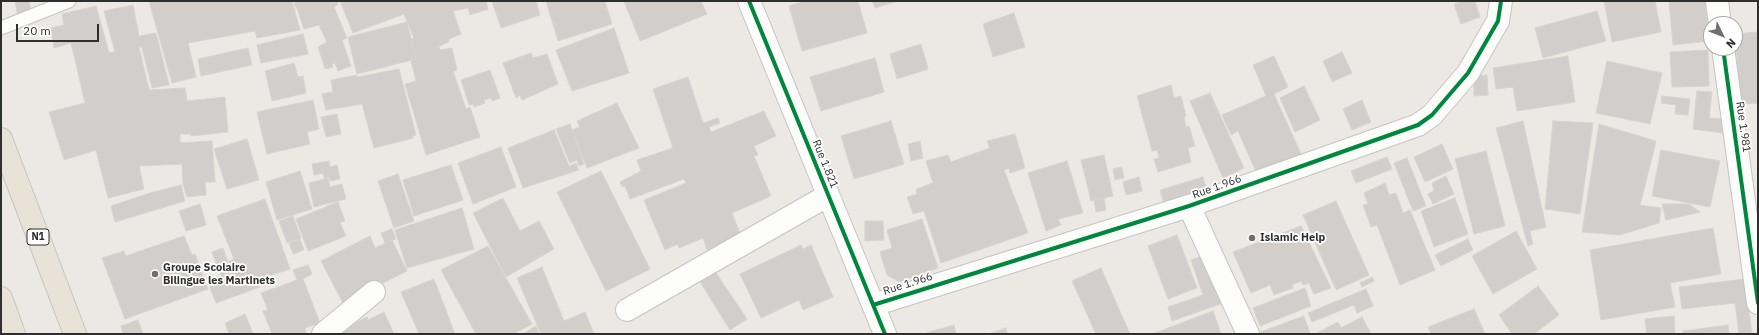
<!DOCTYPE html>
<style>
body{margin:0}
#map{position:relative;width:1759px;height:335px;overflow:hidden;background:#ece8e4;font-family:"IBM Plex Sans",sans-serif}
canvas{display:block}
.frame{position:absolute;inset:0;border:2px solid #2e2e2e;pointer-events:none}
.north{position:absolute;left:1703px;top:16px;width:40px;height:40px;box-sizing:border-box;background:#fff;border:1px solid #ababab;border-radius:50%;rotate:133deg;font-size:11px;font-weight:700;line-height:16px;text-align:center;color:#2e2e2e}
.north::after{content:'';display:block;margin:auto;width:14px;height:18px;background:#706f6e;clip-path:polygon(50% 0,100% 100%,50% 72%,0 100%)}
.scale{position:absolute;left:16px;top:24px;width:83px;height:18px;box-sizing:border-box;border:2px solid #2e2e2e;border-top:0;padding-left:5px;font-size:12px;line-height:14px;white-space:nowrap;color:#2e2e2e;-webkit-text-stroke:3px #fff;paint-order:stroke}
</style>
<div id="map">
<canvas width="1759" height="335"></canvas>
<div class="frame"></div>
<div class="north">N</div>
<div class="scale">20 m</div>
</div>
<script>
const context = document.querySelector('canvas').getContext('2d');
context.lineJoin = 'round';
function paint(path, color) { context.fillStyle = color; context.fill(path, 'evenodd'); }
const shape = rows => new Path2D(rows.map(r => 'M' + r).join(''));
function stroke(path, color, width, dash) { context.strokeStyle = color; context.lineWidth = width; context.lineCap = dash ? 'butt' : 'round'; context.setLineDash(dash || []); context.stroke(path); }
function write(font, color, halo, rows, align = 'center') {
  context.font = font + ' "IBM Plex Sans",sans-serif'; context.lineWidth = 3.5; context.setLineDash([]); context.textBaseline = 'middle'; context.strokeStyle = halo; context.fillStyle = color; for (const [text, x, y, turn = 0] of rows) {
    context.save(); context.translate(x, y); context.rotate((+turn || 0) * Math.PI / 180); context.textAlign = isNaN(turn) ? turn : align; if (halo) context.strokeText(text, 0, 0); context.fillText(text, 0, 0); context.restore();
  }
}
const building = shape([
 [15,1,29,1,32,14,18,17,15,1],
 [149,1,292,1,300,30,257,38,255,31,188,43,196,77,172,83,149,1],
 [302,1,337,1,338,4,334,7,347,38,342,40,351,66,338,71,335,63,332,64,333,67,325,69,318,47,327,42,319,25,304,29,297,8,296,9,294,3,302,1],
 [340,1,486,1,488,9,470,15,468,8,453,11,461,34,449,39,449,42,439,46,440,50,452,48,457,70,453,71,466,109,470,107,480,137,426,155,405,84,416,81,411,61,416,59,411,39,414,38,404,14,353,33,340,1],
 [492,1,536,1,540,15,501,28,492,1],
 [546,1,605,1,612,24,558,41,546,1],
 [624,1,701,1,707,14,640,41,624,1],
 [804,1,858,1,867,33,802,51,789,6,804,1],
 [872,1,898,1,875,8,872,1],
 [1464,1,1475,1,1480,17,1461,24,1454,4,1464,1],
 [1604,1,1655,1,1661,32,1612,42,1604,1],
 [1669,1,1705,1,1709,41,1673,45,1669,1],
 [133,5,139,36,156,33,169,85,152,88,142,47,139,47,149,90,185,88,187,101,225,97,228,132,191,136,190,134,180,134,180,143,212,141,215,182,205,182,206,195,187,197,183,184,182,164,139,166,144,189,108,198,96,150,64,160,49,112,85,103,71,43,54,48,51,28,64,25,62,14,96,6,109,53,115,52,104,11,133,5],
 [1597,11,1606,41,1543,58,1535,28,1597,11],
 [1014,13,1025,47,993,57,983,24,1014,13],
 [407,22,416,59,357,74,348,37,407,22],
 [614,28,629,73,572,91,556,50,614,28],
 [1758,32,1758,103,1741,104,1735,34,1758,32],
 [303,34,308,54,261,63,257,45,303,34],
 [921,44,928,69,897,79,890,54,921,44],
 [248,48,252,65,201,76,198,59,248,48],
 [1708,50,1709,86,1672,87,1670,52,1708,50],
 [1342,52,1352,73,1332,82,1323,61,1342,52],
 [531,53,533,58,547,54,558,84,522,100,520,95,516,98,503,63,531,53],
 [1274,56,1288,87,1274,94,1301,154,1257,174,1238,131,1231,135,1222,115,1266,96,1253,65,1274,56],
 [1568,56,1575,102,1517,111,1513,87,1496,89,1493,68,1568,56],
 [875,58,884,92,821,111,810,77,875,58],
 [1607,61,1662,73,1650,124,1596,113,1607,61],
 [294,63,298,77,303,76,306,93,272,101,265,71,294,63],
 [399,69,416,135,412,136,413,138,374,148,362,104,326,110,322,94,333,92,331,80,357,75,357,77,399,69],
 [490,70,500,98,492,101,491,98,484,100,485,103,474,107,473,104,469,105,461,80,490,70],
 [1487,75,1488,95,1474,96,1474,76,1487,75],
 [688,77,703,123,718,118,720,123,709,127,711,132,764,111,776,136,754,146,758,155,754,156,771,196,732,213,741,236,707,250,703,238,679,248,678,244,665,250,644,200,686,183,684,179,630,199,625,186,622,187,620,182,641,171,637,160,673,148,653,89,688,77],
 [1171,85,1174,98,1181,96,1186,116,1184,117,1186,127,1189,126,1195,146,1188,148,1191,162,1158,172,1154,159,1159,158,1157,150,1152,151,1137,96,1171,85],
 [1304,86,1320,120,1295,132,1280,98,1304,86],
 [1697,91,1712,92,1709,118,1724,119,1723,133,1693,129,1697,91],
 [1210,93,1244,168,1223,178,1190,101,1210,93],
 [1662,96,1690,99,1688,115,1675,114,1676,105,1661,103,1662,96],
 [313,100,319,129,307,132,310,144,267,154,257,112,313,100],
 [1362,100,1371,122,1352,130,1343,109,1362,100],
 [617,103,639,148,587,168,572,130,580,127,577,121,617,103],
 [337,114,341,134,326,137,321,117,337,114],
 [891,121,904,164,854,179,841,136,891,121],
 [1523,121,1546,227,1530,231,1533,244,1528,246,1496,128,1523,121],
 [1553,121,1593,123,1580,214,1545,209,1553,121],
 [570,124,584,164,579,166,577,160,570,163,556,129,570,124],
 [1599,124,1656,141,1640,205,1661,208,1659,223,1620,235,1582,232,1599,124],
 [554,130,569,166,576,163,579,170,523,188,508,148,554,130],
 [1015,134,1025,168,1010,173,1009,168,1004,170,1028,233,941,263,924,211,913,214,907,197,917,194,916,189,933,183,926,161,948,155,951,162,990,148,987,141,1015,134],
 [247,139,259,180,227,189,214,149,247,139],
 [920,141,923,158,911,161,908,144,920,141],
 [1442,144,1453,169,1425,182,1414,157,1442,144],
 [501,147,516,187,473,204,458,163,501,147],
 [1661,150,1720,161,1710,207,1652,196,1661,150],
 [1486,151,1505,226,1474,234,1455,159,1486,151],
 [1104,155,1113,196,1091,201,1081,160,1104,155],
 [1387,157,1392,169,1356,183,1351,171,1387,157],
 [1407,158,1426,206,1413,211,1394,163,1407,158],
 [329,161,330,167,337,165,340,179,330,181,329,177,324,178,323,173,314,175,312,164,329,161],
 [1067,161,1083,213,1058,219,1061,225,1046,231,1028,173,1067,161],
 [451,165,463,200,414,216,403,180,451,165],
 [1122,167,1124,178,1115,180,1113,169,1122,167],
 [300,171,312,209,277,220,266,182,300,171],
 [601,171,650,269,606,291,557,192,601,171],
 [398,174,414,221,394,228,378,181,398,174],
 [1446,176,1454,194,1433,204,1428,194,1434,191,1432,183,1446,176],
 [1139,177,1142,191,1126,195,1123,182,1139,177],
 [1203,177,1208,194,1165,207,1160,190,1203,177],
 [328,178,330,187,342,184,346,199,314,207,309,183,328,178],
 [1385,183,1389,195,1396,193,1403,213,1410,210,1435,270,1400,285,1377,225,1371,227,1363,205,1368,204,1364,193,1385,183],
 [181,185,185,201,115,222,111,206,150,193,181,185],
 [503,198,520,231,539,221,554,249,506,277,473,213,503,198],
 [1104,198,1106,210,1096,212,1094,200,1104,198],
 [1455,198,1468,234,1434,247,1421,211,1455,198],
 [265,199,290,269,257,280,260,287,216,303,207,280,221,276,212,252,223,248,228,262,234,259,217,216,265,199],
 [1336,201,1369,275,1336,290,1303,215,1336,201],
 [338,202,345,221,340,222,346,236,308,251,296,219,338,202],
 [200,204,206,225,186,231,179,211,200,204],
 [1662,204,1689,204,1700,212,1666,220,1662,204],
 [462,208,474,249,407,268,395,230,462,208],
 [293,216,301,238,287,243,279,221,293,216],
 [922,219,938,268,899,282,887,275,880,252,892,248,887,230,922,219],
 [865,221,883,221,884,240,865,241,865,221],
 [1301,226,1331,288,1314,294,1309,283,1303,285,1301,281,1292,285,1293,288,1274,295,1270,285,1251,293,1233,252,1301,226],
 [1713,228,1721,274,1670,283,1675,307,1601,320,1590,250,1713,228],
 [392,229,396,239,385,243,381,233,392,229],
 [1516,231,1537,269,1493,294,1472,256,1516,231],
 [1177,235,1197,288,1168,299,1148,246,1177,235],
 [184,236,192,255,195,254,208,289,125,319,102,258,124,251,126,256,184,236],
 [370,236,375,248,392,240,407,271,343,303,321,261,370,236],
 [300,239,304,250,293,254,289,243,300,239],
 [1468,239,1473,250,1441,266,1435,255,1468,239],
 [801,245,803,249,811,245,833,297,803,310,799,300,761,318,740,274,801,245],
 [488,246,532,324,513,334,476,334,441,270,488,246],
 [1207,254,1223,303,1172,321,1168,307,1203,295,1191,260,1207,254],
 [308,265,312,274,303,279,320,323,305,328,306,334,272,334,263,311,268,310,261,293,297,280,293,270,308,265],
 [542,267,564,321,585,312,594,334,541,334,517,278,542,267],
 [1101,268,1130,334,1096,334,1072,281,1101,268],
 [714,270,747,319,730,330,699,280,714,270],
 [1372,277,1374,281,1362,287,1360,283,1372,277],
 [434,279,455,334,419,334,401,292,434,279],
 [1745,279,1752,334,1739,334,1735,303,1682,309,1679,287,1745,279],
 [1538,286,1559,315,1534,334,1512,334,1499,315,1538,286],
 [1305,288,1311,306,1260,326,1253,308,1305,288],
 [1366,289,1373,306,1357,313,1354,305,1312,322,1308,313,1366,289],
 [1474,309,1485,334,1431,334,1428,327,1474,309],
 [1213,311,1221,334,1156,334,1155,333,1213,311],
 [384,312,394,334,342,334,340,331,367,317,368,320,384,312],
 [245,314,253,334,229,334,225,323,245,314],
 [1304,316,1310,333,1306,334,1261,334,1260,332,1304,316],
 [1674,316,1675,334,1647,334,1645,319,1674,316],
 [1362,317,1371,334,1315,334,1338,322,1341,328,1362,317],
 [138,320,143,334,123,334,121,326,138,320],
 [954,325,956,334,926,334,926,333,954,325],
 [1728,325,1729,334,1683,334,1683,331,1728,325],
 [536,326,539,334,523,334,536,326],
 [1006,328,1007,334,989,334,1006,328]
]);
const service = shape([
 [1,28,69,1]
]);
const minor = shape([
 [749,1,885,334],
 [1717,1,1720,24],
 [1723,48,1758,303],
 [1189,206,1248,334],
 [873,305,1189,206,1418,125,1432,115,1468,73,1498,21,1501,1],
 [627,310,827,196],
 [323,334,374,292]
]);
const trunk = shape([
 [1,139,75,334],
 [1,298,14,334]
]);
const cycleway = shape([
 [749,1,885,334],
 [1723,48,1758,303],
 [873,305,1189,206,1418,125,1432,115,1468,73,1498,21,1501,1]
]);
const markers = [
 [1252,238,4,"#706f6e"],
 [155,274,4,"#706f6e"]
];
const shields = [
 [38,237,22]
];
const shieldNames = [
 ["N1",38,237]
];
const streetNames = [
 ["Rue 1.981",1743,127,82],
 ["Rue 1.821",825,164,68],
 ["Rue 1.966",1217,187,-20],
 ["Rue 1.966",908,284,-18]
];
const poiNames = [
 ["Islamic Help",1260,238],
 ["Groupe Scolaire",163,268],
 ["Bilingue les Martinets",163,281]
];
paint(building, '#d1cecb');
stroke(building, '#d7d4d0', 1);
stroke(service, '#c5c4c5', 15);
stroke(minor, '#c5c4c5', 24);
stroke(trunk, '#c6c5c4', 24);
stroke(service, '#fcfcfb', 13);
stroke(minor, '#fcfcfb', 22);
stroke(trunk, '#e9e2d6', 22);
stroke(cycleway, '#00873e', 4);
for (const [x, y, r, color] of markers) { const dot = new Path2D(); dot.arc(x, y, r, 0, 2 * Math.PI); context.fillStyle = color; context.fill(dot); stroke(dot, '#fff', 1.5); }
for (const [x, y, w] of shields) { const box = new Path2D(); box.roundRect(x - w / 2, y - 8, w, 16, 3); context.fillStyle = '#fff'; context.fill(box); stroke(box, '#2e2e2e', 1); }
write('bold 10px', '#2e2e2e', null, shieldNames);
write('11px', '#2e2e2e', '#fff', streetNames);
write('bold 11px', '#2e2e2e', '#fff', poiNames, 'left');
</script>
